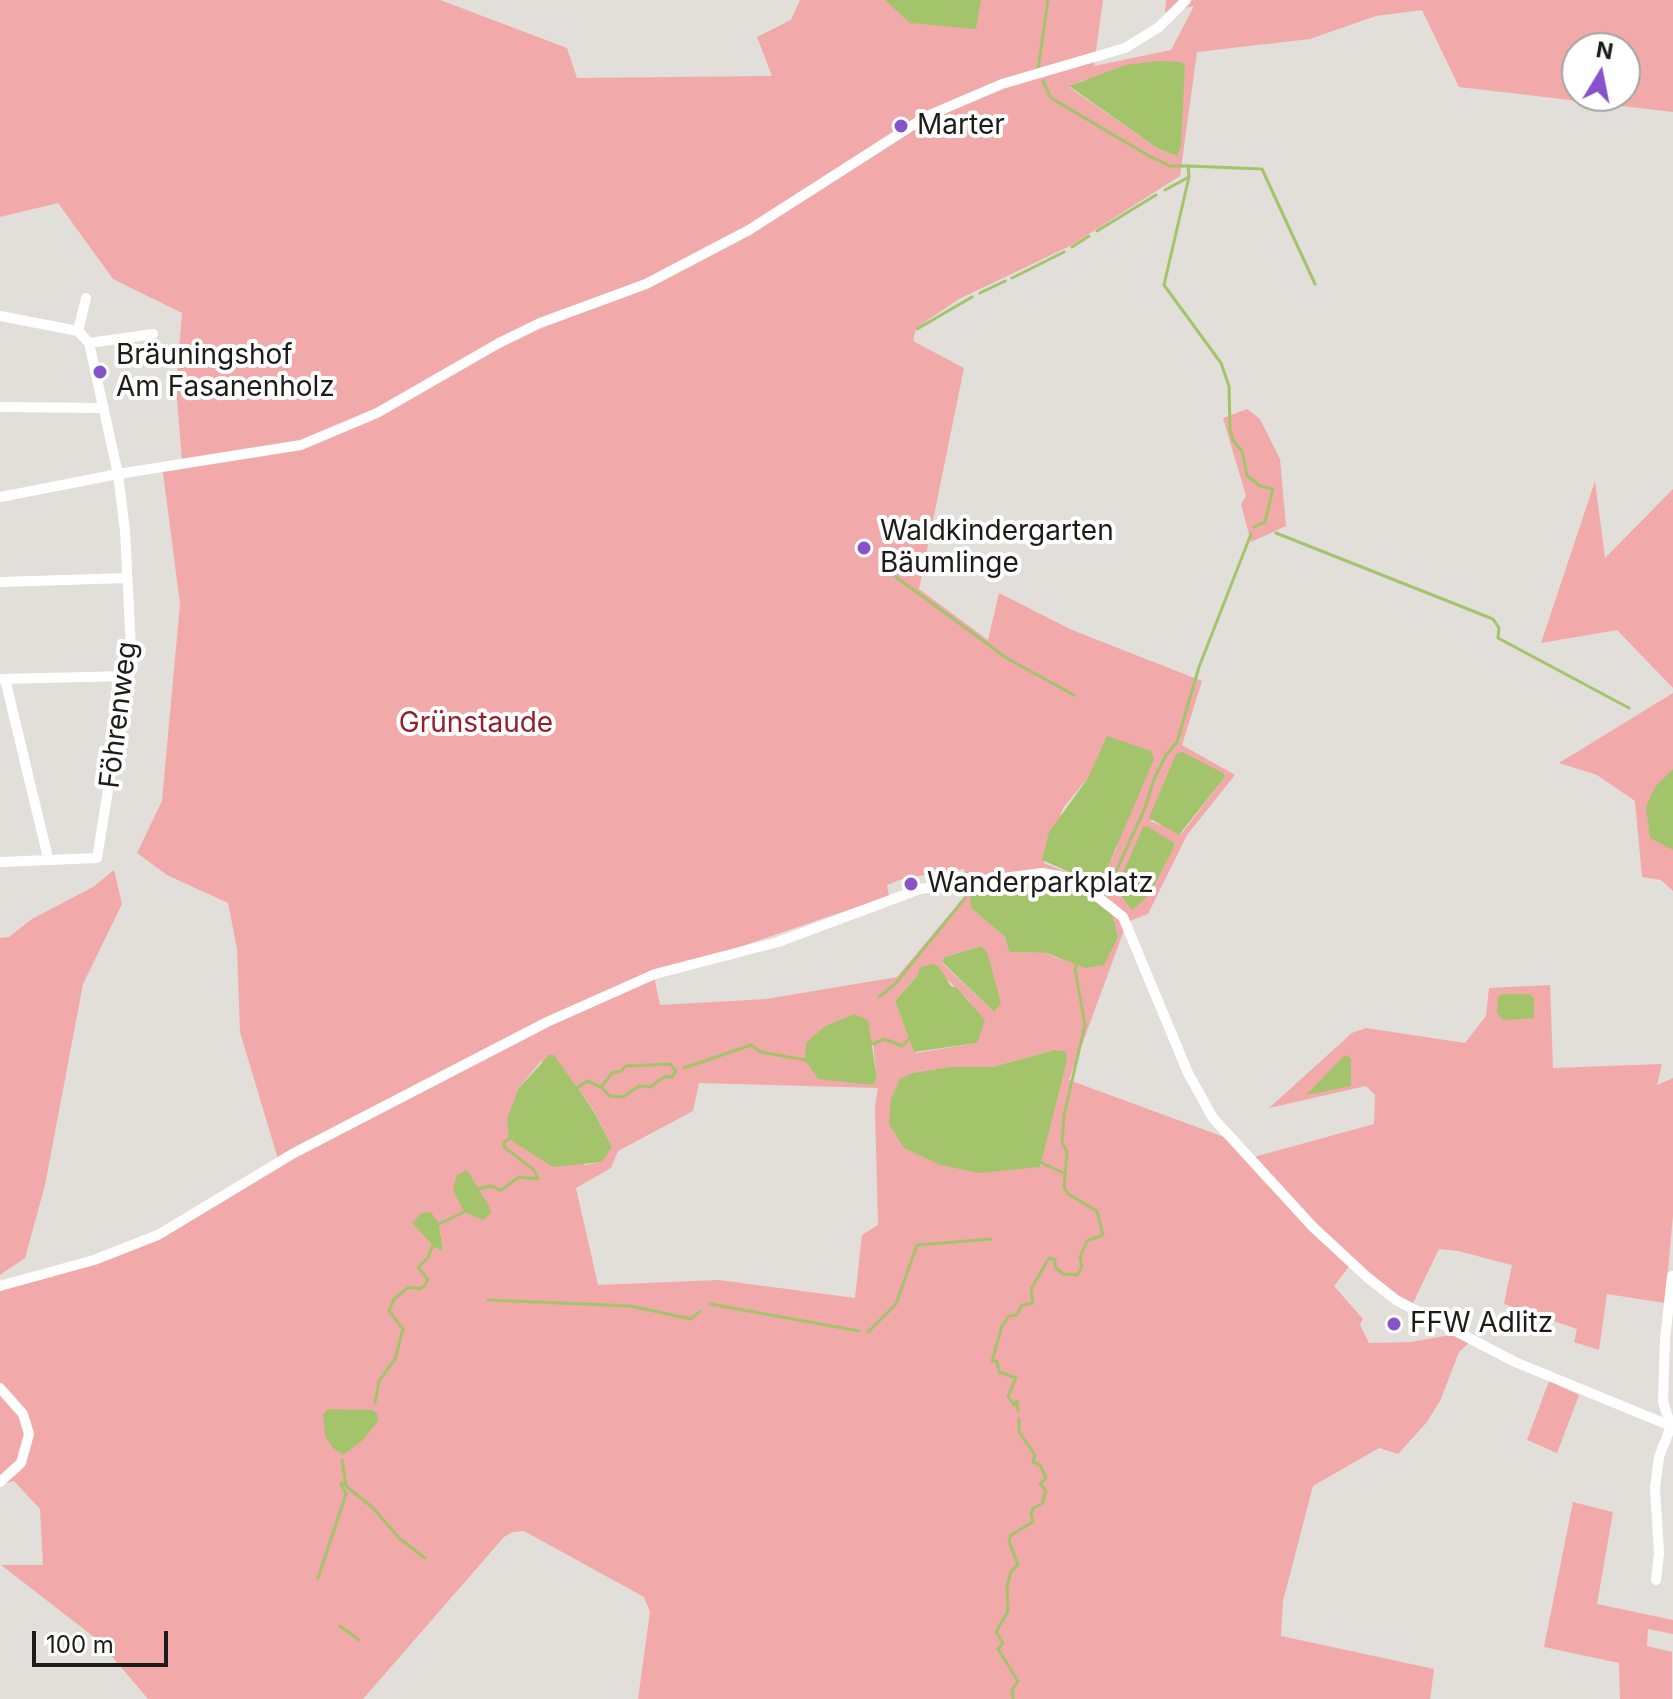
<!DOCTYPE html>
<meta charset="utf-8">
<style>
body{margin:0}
#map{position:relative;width:1673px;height:1699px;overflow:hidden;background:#e2ded9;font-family:Inter,sans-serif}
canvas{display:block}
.north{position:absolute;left:1561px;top:32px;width:80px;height:80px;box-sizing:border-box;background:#fff;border:2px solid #a5a4a3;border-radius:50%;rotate:10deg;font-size:22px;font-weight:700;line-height:32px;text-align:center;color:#1e1c1a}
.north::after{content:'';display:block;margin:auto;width:28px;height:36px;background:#8852ca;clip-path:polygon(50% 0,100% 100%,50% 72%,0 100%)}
.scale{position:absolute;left:32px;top:1631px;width:136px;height:36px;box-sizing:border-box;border:4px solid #1e1c1a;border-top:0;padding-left:10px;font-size:24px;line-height:28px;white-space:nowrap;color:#1e1c1a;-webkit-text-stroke:6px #fff;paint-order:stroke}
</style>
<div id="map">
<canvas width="1673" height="1699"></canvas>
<div class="north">N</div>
<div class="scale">100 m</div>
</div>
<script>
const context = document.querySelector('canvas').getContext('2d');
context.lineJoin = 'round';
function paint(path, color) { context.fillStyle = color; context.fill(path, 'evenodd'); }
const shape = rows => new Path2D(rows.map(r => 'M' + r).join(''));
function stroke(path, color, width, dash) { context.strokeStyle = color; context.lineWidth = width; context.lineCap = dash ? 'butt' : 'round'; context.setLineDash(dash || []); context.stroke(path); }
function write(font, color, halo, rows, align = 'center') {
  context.font = font + ' Inter,sans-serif'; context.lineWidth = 8; context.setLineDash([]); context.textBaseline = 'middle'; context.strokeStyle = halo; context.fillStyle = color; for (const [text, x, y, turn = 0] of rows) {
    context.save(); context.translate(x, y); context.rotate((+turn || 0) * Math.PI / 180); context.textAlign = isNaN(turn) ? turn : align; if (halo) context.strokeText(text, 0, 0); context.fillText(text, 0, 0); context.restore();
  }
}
const green = shape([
 [0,0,440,0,567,48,577,78,772,76,757,37,791,20,800,0,1103,0,1094,66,1171,50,1194,6,1165,12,1166,0,1673,0,1673,112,1459,87,1422,10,1376,16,1310,39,1197,52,1180,176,1070,246,959,299,916,328,913,341,964,368,919,589,988,640,999,593,1072,630,1202,681,1182,745,1235,775,1187,835,1148,914,1127,922,1069,1080,1224,1137,1350,1265,1334,1286,1363,1319,1360,1325,1369,1343,1411,1342,1456,1334,1471,1341,1459,1352,1441,1399,1427,1422,1398,1454,1379,1448,1313,1486,1283,1601,1281,1636,1434,1669,1430,1699,638,1699,650,1612,644,1597,524,1531,513,1532,504,1537,363,1699,148,1699,98,1640,1,1565,43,1565,40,1509,14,1481,0,1485,0,1281,94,1260,158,1235,278,1159,240,1032,237,949,228,903,167,875,137,853,162,801,180,604,162,465,182,460,176,386,182,313,113,279,58,203,0,217],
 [1577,48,1625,48,1625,96,1577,96],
 [1185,66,1177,156,1157,148,1069,87,1083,80],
 [1225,777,1182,833,1150,821],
 [1088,778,1117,847,1101,882,1096,884,1044,863,1063,808],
 [965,869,960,880,965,880,969,891,897,977,766,999,660,1005,654,976,889,896,887,885,905,878],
 [971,908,1066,963,1047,953,1009,952,1005,937],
 [981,946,994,1012,942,963,945,957],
 [917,976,949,981,970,1002,977,1043,915,1053,895,1001],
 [873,1044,877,1078,873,1085,843,1080],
 [1054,1050,1054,1104,1040,1167,913,1073,992,1067],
 [541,1061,577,1088,593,1109,612,1147,601,1162,585,1165,513,1104,518,1089],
 [699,1083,878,1088,875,1107,878,1225,862,1235,855,1298,719,1280,598,1285,576,1188,611,1168,618,1151,693,1111],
 [412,1223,439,1224,443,1250,434,1247],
 [1247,409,1260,419,1280,459,1286,526,1251,542,1241,504,1246,496,1223,418],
 [1595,481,1605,558,1673,489,1673,688,1617,630,1541,643],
 [1673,693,1673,891,1661,880,1642,877,1635,801,1597,775,1559,763],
 [114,870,122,904,83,984,45,1185,25,1258,0,1275,0,938,9,937,32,919,93,887],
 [1550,985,1553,1068,1662,1064,1657,1085,1673,1078,1673,1215,1665,1303,1607,1294,1599,1350,1574,1342,1577,1329,1504,1304,1512,1265,1458,1251,1439,1249,1412,1305,1395,1296,1315,1224,1254,1157,1374,1124,1375,1095,1366,1086,1269,1108,1352,1033,1366,1028,1465,1043,1486,1016,1489,988],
 [1549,1381,1579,1395,1557,1453,1527,1440],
 [1573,1502,1613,1512,1597,1604,1673,1620,1673,1634,1648,1629,1647,1646,1672,1652,1672,1699,1620,1699,1619,1663,1544,1647]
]);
const water = shape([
 [885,0,981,0,976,29,910,23],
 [1157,61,1180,62,1185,66,1181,146,1177,156,1157,148,1069,86,1126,65],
 [1107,736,1151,751,1154,759,1101,883,1096,884,1042,860,1049,832,1088,778],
 [1182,752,1223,773,1225,777,1179,835,1149,818,1176,754],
 [1673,769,1673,850,1650,838,1646,807,1655,787],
 [1147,826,1174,843,1174,847,1149,895,1132,910,1116,889,1143,827],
 [1036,878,1079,890,1112,915,1118,937,1104,965,1085,968,1047,953,1009,952,1005,937,971,908,970,893,979,886],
 [981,946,987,952,1001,1003,994,1012,942,962,945,957],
 [931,964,938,966,951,986,957,988,985,1020,977,1043,914,1052,895,1001,917,976,920,968],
 [1505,994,1529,994,1534,998,1534,1018,1503,1020,1497,1013,1498,996],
 [854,1014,868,1020,877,1078,873,1085,818,1079,805,1060,806,1043,824,1027],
 [1054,1050,1066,1052,1067,1060,1040,1167,979,1173,940,1165,904,1148,889,1124,891,1099,900,1079,913,1073,952,1067,992,1067],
 [549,1055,554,1055,593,1110,612,1147,602,1162,553,1167,509,1139,507,1119,518,1089],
 [1345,1055,1351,1058,1351,1086,1306,1095],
 [467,1170,489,1206,491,1213,483,1220,464,1212,453,1190,457,1175],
 [431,1212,439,1224,443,1251,434,1247,412,1223,421,1213],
 [328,1409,372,1410,377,1413,378,1421,363,1440,343,1455,332,1447,325,1435,323,1415]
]);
const stream = shape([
 [1038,69,1048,0],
 [1043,81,1051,98,1149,156,1170,166,1188,166,1189,177,1164,285,1221,363,1229,386,1230,430,1234,442,1242,451,1247,476,1260,486,1273,489,1265,522,1254,527],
 [1189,166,1262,169,1315,284],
 [1165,190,1189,177],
 [1097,231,1156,195],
 [1072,247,1089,236],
 [1012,278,1064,252],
 [980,293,1005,281],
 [917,329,972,297],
 [1276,533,1493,619,1499,628,1498,638,1629,708],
 [881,566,1008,659,1074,695],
 [1106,893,1145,808,1154,779,1166,755,1177,742,1199,667,1251,534],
 [879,997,895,984,965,898],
 [873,1044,885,1039,902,1046,908,1040],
 [684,1068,751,1045,761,1052,805,1060],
 [576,1089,587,1081,601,1087,613,1072,620,1072,626,1066,670,1064,676,1071,672,1077,664,1077,650,1087,639,1086,623,1097,610,1096,601,1087],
 [1042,1163,1066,1174],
 [479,1189,490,1186,501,1190,519,1177,538,1179,534,1170,504,1147,504,1142,513,1136],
 [439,1224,464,1212],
 [488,1300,630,1306,691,1319,700,1311],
 [710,1304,859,1331],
 [868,1332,896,1304,917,1245,991,1239],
 [375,1403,379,1381,395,1359,403,1329,389,1311,394,1299,409,1287,420,1289,425,1285,428,1280,418,1267,428,1258,433,1244],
 [1018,1411,1017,1401,1014,1405,1008,1396,1016,1378,999,1372,997,1361,992,1361,1002,1326,1009,1316,1017,1315,1022,1305,1033,1303,1031,1289,1049,1258,1055,1260,1055,1267,1063,1274,1077,1275,1082,1267,1080,1257,1087,1241,1103,1235,1097,1211,1068,1194,1064,1187,1067,1152,1062,1143,1064,1115,1085,1025,1075,969,1077,963],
 [342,1460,346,1486,373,1508,400,1539,425,1558],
 [318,1578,346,1494,341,1484,344,1483],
 [340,1626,359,1640],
 [1013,1699,1012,1690,1018,1681,998,1649,1003,1643,996,1632,1008,1611,1007,1587,1011,1571,1018,1565,1009,1541,1011,1535,1033,1522,1031,1514,1033,1508,1042,1504,1046,1491,1040,1484,1046,1478,1040,1465,1033,1462,1035,1455,1019,1432,1019,1419]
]);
const minor = shape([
 [0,316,78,331,89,343,118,474,125,531,131,649,97,858,0,862],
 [78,331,86,298],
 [89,343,153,334],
 [0,407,104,408],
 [0,497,118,474,301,445,377,413,499,343,540,323,646,284,749,230,927,116,1002,84,1125,48,1159,27,1186,0],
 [0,582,127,578],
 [0,679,129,676],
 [5,679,48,858],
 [0,1286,94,1260,158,1235,294,1153,547,1022,655,974,778,942,920,889,1042,873,1060,876,1088,889,1123,917,1188,1073,1213,1118,1313,1227,1367,1277,1396,1300,1515,1362,1673,1427],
 [0,1388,23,1414,29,1434,21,1463,0,1482],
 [1656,1580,1659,1553,1655,1488,1659,1457,1671,1426,1663,1402,1665,1339,1672,1276]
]);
const markers = [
 [901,126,8,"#8852ca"],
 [100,372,8,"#8852ca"],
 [864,548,8,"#8852ca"],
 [911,884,8,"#8852ca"],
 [1394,1324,8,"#8852ca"]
];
const poiNames = [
 ["Marter",917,126],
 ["Bräuningshof",116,356],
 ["Am Fasanenholz",116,388],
 ["Waldkindergarten",880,532],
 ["Bäumlinge",880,564],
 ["Wanderparkplatz",927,884],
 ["FFW Adlitz",1410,1324]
];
const streetNames = [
 ["Föhrenweg",119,715,-83]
];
const parkNames = [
 ["Grünstaude",476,724]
];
paint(green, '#f1aaa9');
paint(water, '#a4c46b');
stroke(stream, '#a4c46b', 3);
stroke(minor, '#fff', 10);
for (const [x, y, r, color] of markers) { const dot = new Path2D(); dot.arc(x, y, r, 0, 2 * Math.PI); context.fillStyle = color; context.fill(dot); stroke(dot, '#fff', 3); }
write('28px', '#1e1c1a', '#fff', poiNames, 'left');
write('28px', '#1e1c1a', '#fff', streetNames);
write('28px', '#95202d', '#fff', parkNames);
</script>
